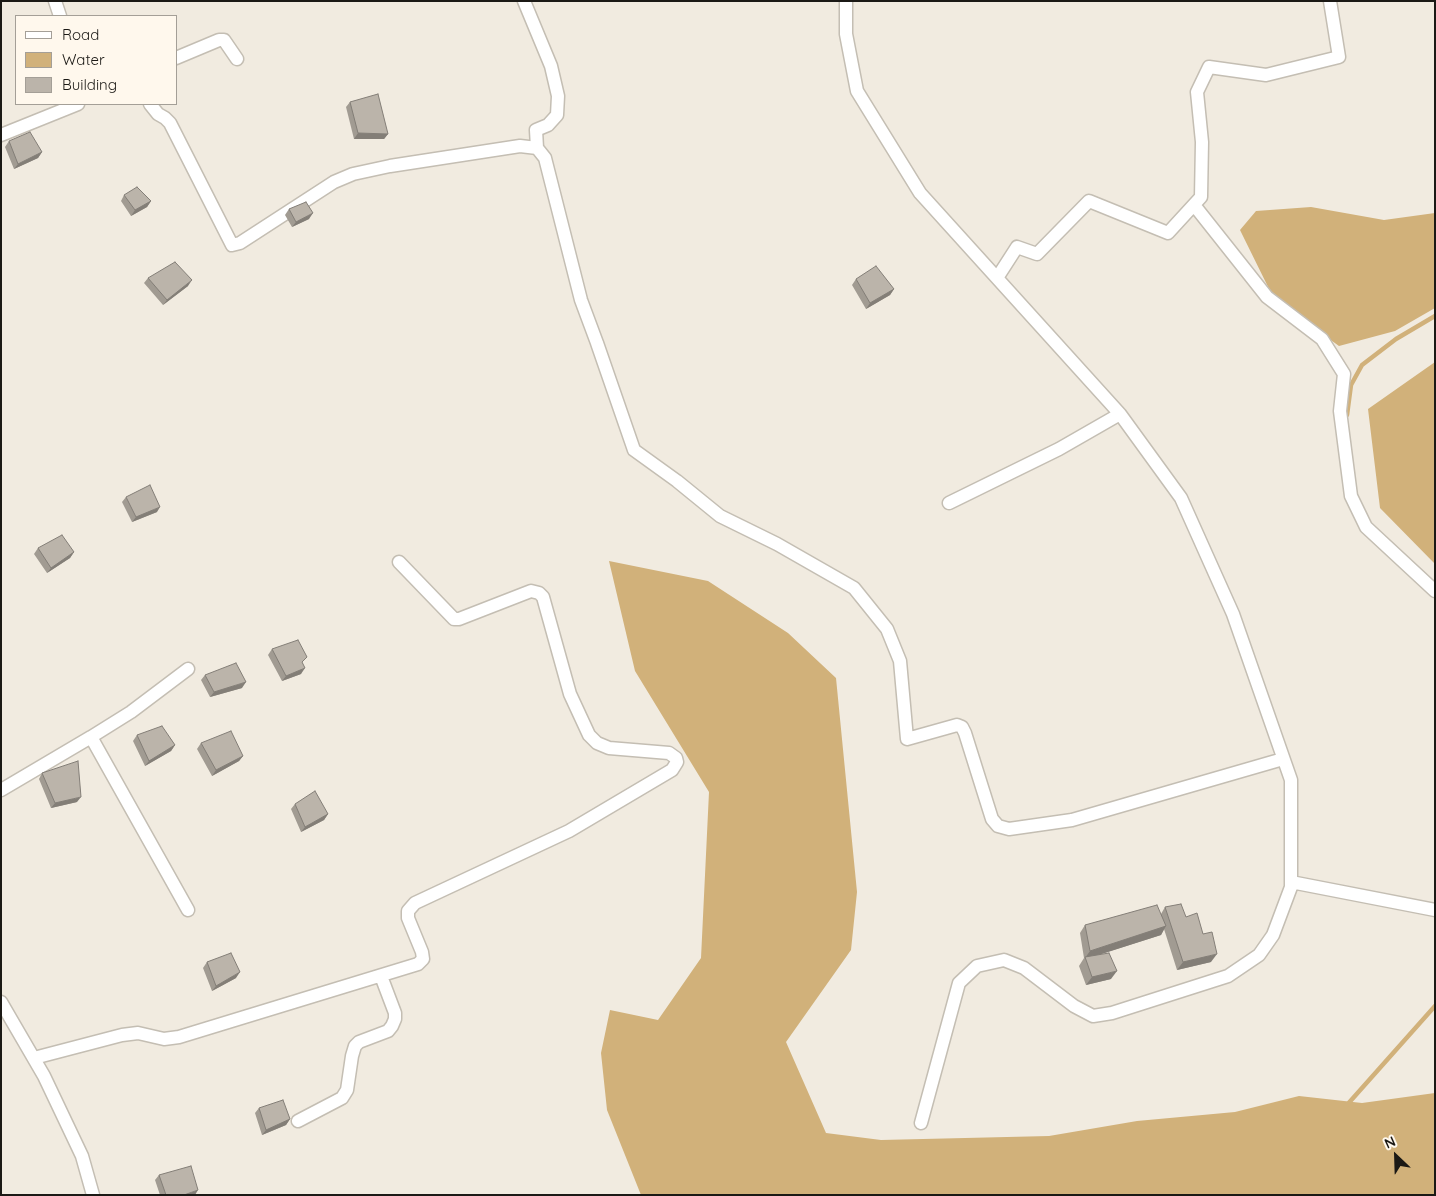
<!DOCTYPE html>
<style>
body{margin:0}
#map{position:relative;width:1436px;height:1196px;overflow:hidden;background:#f1ebe0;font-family:Quicksand,sans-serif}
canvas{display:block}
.frame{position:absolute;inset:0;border:2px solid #1b1915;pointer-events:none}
.legend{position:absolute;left:15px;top:15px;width:162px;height:90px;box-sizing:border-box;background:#fff8ed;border:1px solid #a49f97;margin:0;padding:6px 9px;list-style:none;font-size:15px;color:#1b1915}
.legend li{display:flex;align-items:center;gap:10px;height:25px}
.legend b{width:25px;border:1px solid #a49f97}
.north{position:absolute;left:1371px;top:1131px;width:50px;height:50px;-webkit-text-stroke:4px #fff8ed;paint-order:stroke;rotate:336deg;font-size:14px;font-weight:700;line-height:20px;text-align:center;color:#1b1915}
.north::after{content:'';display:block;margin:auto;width:18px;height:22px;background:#1b1915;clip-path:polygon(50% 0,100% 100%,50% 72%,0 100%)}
</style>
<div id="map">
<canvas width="1436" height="1196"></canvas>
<div class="frame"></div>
<ul class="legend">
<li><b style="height:6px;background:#fff"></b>Road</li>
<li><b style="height:14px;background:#d1b17a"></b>Water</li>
<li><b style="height:14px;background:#bbb4aa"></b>Building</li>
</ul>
<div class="north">N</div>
</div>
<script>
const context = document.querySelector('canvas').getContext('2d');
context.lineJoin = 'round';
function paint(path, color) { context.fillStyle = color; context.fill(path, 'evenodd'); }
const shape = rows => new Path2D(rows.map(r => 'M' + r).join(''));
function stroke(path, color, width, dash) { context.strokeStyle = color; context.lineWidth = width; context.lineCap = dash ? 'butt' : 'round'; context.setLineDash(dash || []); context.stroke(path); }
const water = shape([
 [1311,207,1384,220,1435,213,1435,308,1395,331,1339,346,1274,299,1240,230,1256,211],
 [1435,362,1435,564,1380,508,1368,409],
 [609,561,708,581,788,633,836,678,857,892,851,950,786,1042,826,1133,881,1140,1049,1136,1137,1121,1235,1112,1299,1096,1362,1103,1435,1093,1435,1195,641,1195,607,1110,601,1053,610,1010,658,1020,701,958,709,792,635,671]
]);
const stream = shape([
 [1347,415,1351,385,1362,365,1396,339,1435,316],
 [1346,1106,1435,1006]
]);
const minor = shape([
 [55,1,60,16],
 [524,1,551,66,558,96,557,115,548,125,536,130,537,148],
 [846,1,846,34,857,91,920,193,1120,414,1181,498,1233,614,1291,780,1291,887,1273,935,1259,955,1228,976,1112,1013,1093,1016,1074,1006,1024,968,1004,960,977,966,959,983,921,1123],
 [176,58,219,40,224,40,237,59],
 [150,104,158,114,165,118,170,123,232,245,240,243,334,182,353,174,390,166,520,146,537,148,545,158,581,300,597,343,634,450,677,481,720,516,777,544,854,588,887,629,900,661,907,739,957,725,962,727,965,733,992,819,998,826,1009,829,1072,820,1283,759],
 [1,135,78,104],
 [1194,205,1267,297,1322,339,1344,374,1340,411,1351,496,1366,527,1435,591],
 [997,278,1017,247,1037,254,1089,201,1168,233,1201,197,1202,142,1197,92,1209,67,1266,75,1339,57,1330,1],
 [949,503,1059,449,1120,414],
 [91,737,188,910],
 [1,790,91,737,131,712,188,669],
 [1291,882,1435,910],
 [1,1002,44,1076,82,1156,93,1195],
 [34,1058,122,1035,138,1033,164,1039,179,1037,418,964,423,959,422,952,408,918,408,911,415,903,569,831,672,770,677,762,676,758,669,753,609,748,597,743,589,735,570,694,543,597,539,593,531,591,459,619,454,619,399,562],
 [298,1121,342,1098,347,1090,352,1056,355,1046,359,1042,388,1031,392,1026,395,1019,395,1013,381,976]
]);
const wall = shape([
 [350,102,388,134,384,139,354,139,346,107],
 [9,141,42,152,38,158,14,169,5,147],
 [124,195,151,201,147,207,131,216,121,201],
 [289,209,309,219,292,227,285,215],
 [148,278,188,286,163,305,144,283],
 [856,279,894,289,890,295,866,309,852,285],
 [126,497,157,512,132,522,122,502],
 [38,548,74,552,70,558,47,573,34,554],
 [272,649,303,663,301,674,282,681,268,655],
 [205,675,242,688,210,697,201,680],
 [137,735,175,745,171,751,145,766,133,741],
 [201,743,243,756,239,761,212,776,197,749],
 [42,773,77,802,51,808,39,779],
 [295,804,328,814,324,820,301,832,291,809],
 [1165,907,1186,917,1211,962,1177,970,1164,929,1161,935,1101,954,1111,979,1086,985,1079,966,1084,958,1080,933,1085,925,1161,914],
 [207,962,236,978,212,991,203,968],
 [259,1108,290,1119,286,1125,262,1135,255,1113],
 [159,1175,195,1195,160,1195,155,1180]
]);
const shadedWall = shape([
 [358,133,388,134,384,139,354,139],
 [42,152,38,158,14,169,18,164],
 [151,201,147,207,131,216,135,210],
 [313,213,309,219,292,227,296,222],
 [192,280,188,286,163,305,167,300],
 [894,289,890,295,866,309,870,303],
 [160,507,157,512,132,522,136,517],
 [74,552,70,558,47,573,51,568],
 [305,668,301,674,282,681,286,676],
 [246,682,242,688,210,697,214,692],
 [175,745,171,751,145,766,149,761],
 [243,756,239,761,212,776,216,770],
 [81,797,77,802,51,808,55,803],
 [328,814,324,820,301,832,305,827],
 [1166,926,1161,935,1086,959,1085,958,1090,951],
 [1217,954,1211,962,1177,970,1183,962],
 [1117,971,1111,979,1086,985,1092,977],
 [240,972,236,978,212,991,216,986],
 [290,1119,286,1125,262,1135,266,1130],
 [198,1190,195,1195,184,1195]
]);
const building = shape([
 [378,94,388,134,358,133,350,102,378,94],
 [30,132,42,152,18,164,9,141,30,132],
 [137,187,151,201,135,210,124,195,137,187],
 [306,202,313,213,296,222,289,209,306,202],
 [175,262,192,280,167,300,148,278,175,262],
 [876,266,894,289,870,303,856,279,876,266],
 [150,485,160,507,136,517,126,497,150,485],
 [62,535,74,552,51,568,38,548,62,535],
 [298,640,307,657,302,662,305,668,286,676,272,649,298,640],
 [236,663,246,682,214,692,205,675,236,663],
 [162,726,175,745,149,761,137,735,162,726],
 [231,731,243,756,216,770,201,743,231,731],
 [78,761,81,797,55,803,42,773,78,761],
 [315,791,328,814,305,827,295,804,315,791],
 [1181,904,1186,917,1197,913,1203,934,1212,932,1217,954,1183,962,1165,907,1181,904],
 [1157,905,1166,926,1090,951,1085,925,1157,905],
 [231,953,240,972,216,986,207,962,231,953],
 [1109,953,1117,971,1092,977,1085,957,1109,953],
 [283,1100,290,1119,266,1130,259,1108,283,1100],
 [191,1166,198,1190,184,1195,166,1195,159,1175,191,1166]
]);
paint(water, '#d1b17a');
stroke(stream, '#d1b17a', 4.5);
stroke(minor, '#c4beb3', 15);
stroke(minor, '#fff', 12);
paint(wall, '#a19b92');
paint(shadedWall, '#837e77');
paint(building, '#bbb4aa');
stroke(building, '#837e77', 1);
</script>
